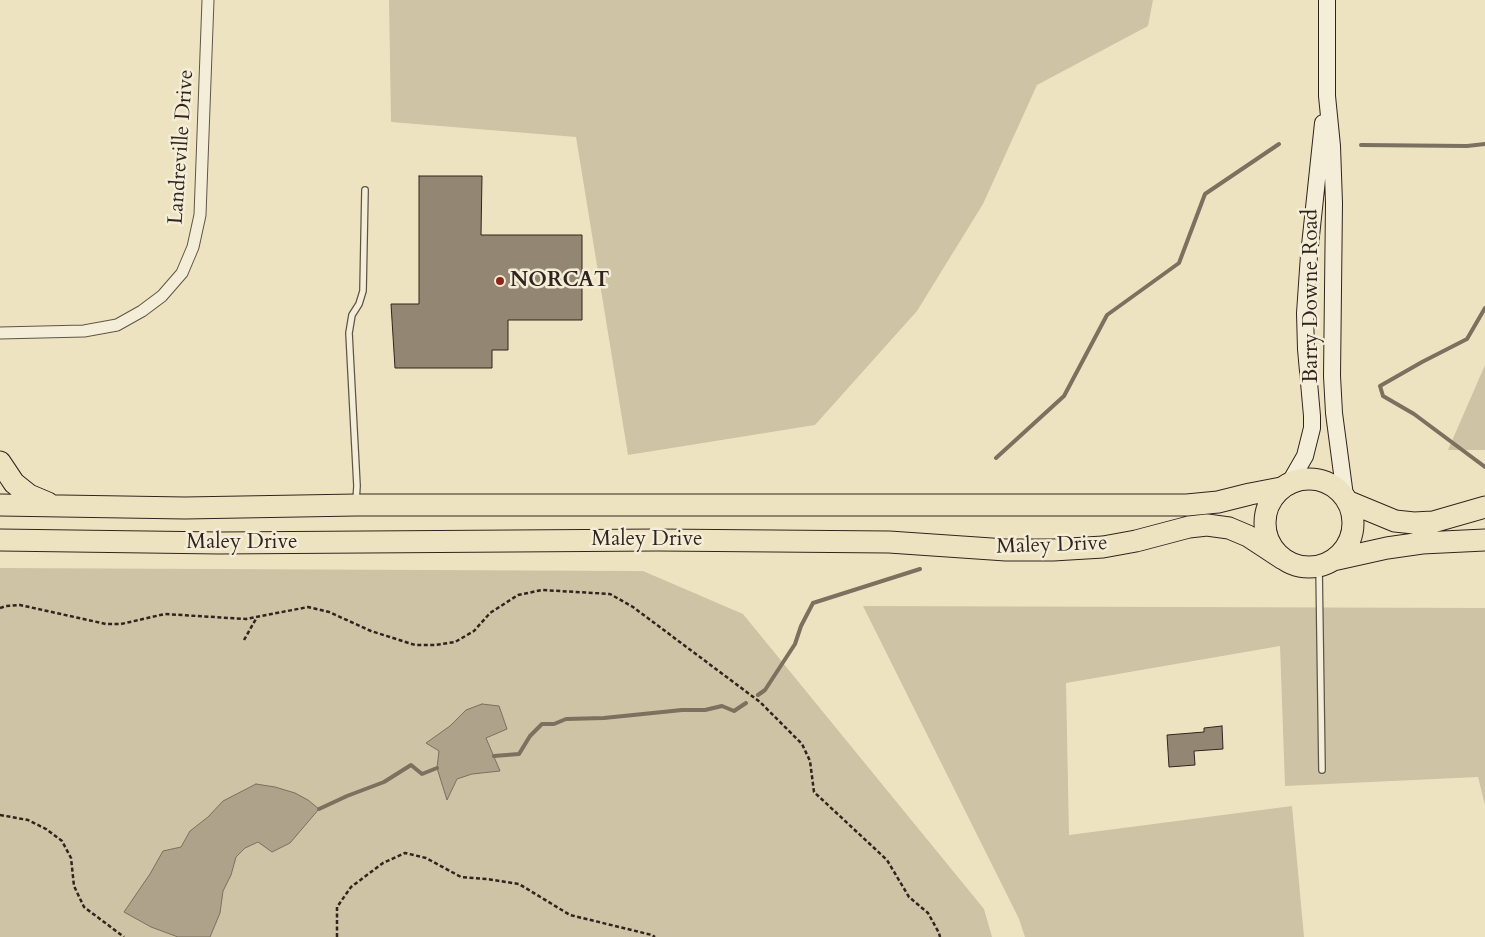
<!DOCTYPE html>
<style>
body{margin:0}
canvas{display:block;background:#eee3c1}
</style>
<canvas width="1485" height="937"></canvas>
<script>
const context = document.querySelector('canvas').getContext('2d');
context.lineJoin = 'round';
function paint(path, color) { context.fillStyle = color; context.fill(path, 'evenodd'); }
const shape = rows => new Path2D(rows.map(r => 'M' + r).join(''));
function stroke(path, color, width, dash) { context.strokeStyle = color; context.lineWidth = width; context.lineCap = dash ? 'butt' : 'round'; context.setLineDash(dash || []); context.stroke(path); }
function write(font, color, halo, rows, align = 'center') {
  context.font = font + ' Cardo,serif'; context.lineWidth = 5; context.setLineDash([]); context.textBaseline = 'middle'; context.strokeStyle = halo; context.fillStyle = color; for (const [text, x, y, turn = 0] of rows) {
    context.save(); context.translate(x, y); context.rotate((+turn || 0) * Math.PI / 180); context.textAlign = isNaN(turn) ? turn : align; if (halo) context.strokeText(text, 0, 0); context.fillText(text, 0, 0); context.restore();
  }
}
const green = shape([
 [389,0,1153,0,1148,26,1037,85,983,204,917,311,815,425,628,455,576,137,391,122],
 [1485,365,1485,450,1448,450],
 [0,568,643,571,743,614,984,909,992,937,0,937],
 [863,606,1485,608,1485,805,1478,777,1285,786,1280,646,1066,683,1069,835,1292,806,1304,937,1025,937,1019,919]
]);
const water = shape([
 [482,704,499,706,507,729,486,738,500,771,472,774,457,779,447,800,437,768,439,751,426,743,450,726,466,710,482,704],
 [256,784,275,787,295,793,308,800,319,809,290,843,272,852,258,842,245,848,236,857,231,875,223,891,220,913,210,937,178,937,151,927,124,912,150,874,163,851,181,847,190,831,208,817,223,801,256,784]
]);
const stream = shape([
 [1361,145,1467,146,1485,144],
 [1485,308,1467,339,1422,362,1380,386,1383,396,1414,414,1485,467],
 [996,458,1064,396,1107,315,1179,263,1205,194,1279,144],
 [758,695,765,690,795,644,801,626,813,603,920,569],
 [494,756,519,754,530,736,542,724,554,724,566,719,604,718,682,710,705,710,722,706,734,711,746,703],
 [319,809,347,796,384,782,411,765,422,774,437,768]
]);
const building = shape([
 [419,176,482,176,481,235,582,235,582,320,508,320,508,350,492,350,492,368,395,368,391,304,419,304,419,176],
 [1222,726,1223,749,1194,751,1195,765,1169,767,1167,735,1204,732,1204,728,1222,726]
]);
const path = shape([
 [0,608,6,606,20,605,106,624,121,624,165,614,246,619,308,607,329,612,371,631,415,645,435,645,455,642,474,631,490,613,518,595,542,590,610,594,633,607,760,702,802,744,810,761,814,792,887,860,909,897,928,913,939,933,940,937],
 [244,640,257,617],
 [0,815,28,820,46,829,62,841,71,858,74,886,84,907,124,937],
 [337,937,337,907,351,887,383,863,405,853,426,858,461,877,487,879,519,884,570,915,652,935,655,937]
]);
const lane = shape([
 [356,501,357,486,349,333,352,315,359,304,363,291,365,190],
 [1319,566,1322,770]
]);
const street = shape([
 [0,333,84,331,117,325,142,311,162,296,182,273,193,247,200,215,208,0]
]);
const secondary = shape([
 [1327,0,1327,96,1332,146,1334,203,1332,376,1334,413,1345,496],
 [1290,482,1305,456,1312,428,1312,416,1306,349,1305,313,1309,255,1323,123]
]);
const highway = shape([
 [0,462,14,483,29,495,48,503],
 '1265 523a44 44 0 1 1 88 0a44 44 0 1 1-88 0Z',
 [1349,502,1395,521,1414,523,1433,522,1485,507],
 [0,505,185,508,356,505,1187,505,1218,502,1250,494,1281,488],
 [0,540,219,543,658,540,889,542,1006,550,1053,550,1103,547,1136,541,1189,527,1207,525,1229,528,1248,536,1283,559],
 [1333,560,1387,548,1422,543,1485,540]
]);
const markers = [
 [500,281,5,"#8f2418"]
];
const streetNames = [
 ["Landreville Drive",182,147,-86],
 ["Barry Downe Road",1312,296,-90],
 ["Maley Drive",647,540],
 ["Maley Drive",242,543],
 ["Maley Drive",1052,546,-2]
];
const poiNames = [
 ["NORCAT",510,281]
];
paint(green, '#cec3a5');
paint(water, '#aea28a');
stroke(water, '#7c705f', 1);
stroke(stream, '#7c705f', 4);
paint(building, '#938773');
stroke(building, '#31241f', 1);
stroke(lane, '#605448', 8);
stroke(street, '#605448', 13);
stroke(secondary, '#31241f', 18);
stroke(highway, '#31241f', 23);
stroke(path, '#31241f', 2.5, [4, 2.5]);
stroke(lane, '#f4edd7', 5.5);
stroke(street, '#f4edd7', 11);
stroke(secondary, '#f4edd7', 16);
stroke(highway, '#eee3c1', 21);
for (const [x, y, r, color] of markers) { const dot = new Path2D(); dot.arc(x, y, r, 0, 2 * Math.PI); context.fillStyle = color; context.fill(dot); stroke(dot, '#f4edd7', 2); }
write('21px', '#31241f', '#f4edd7', streetNames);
write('bold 21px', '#31241f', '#f4edd7', poiNames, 'left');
</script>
